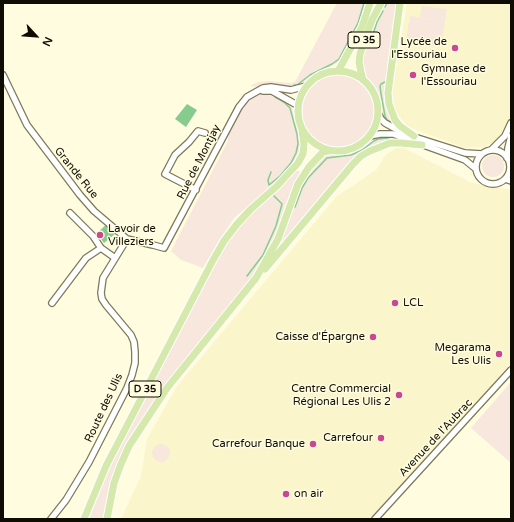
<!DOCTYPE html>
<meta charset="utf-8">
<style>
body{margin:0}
#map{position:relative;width:514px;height:522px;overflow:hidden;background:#fffce0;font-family:"Varela Round",sans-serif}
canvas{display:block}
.frame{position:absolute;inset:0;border:4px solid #0f0d03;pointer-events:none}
.north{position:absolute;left:16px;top:16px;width:40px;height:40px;-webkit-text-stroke:3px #fffce0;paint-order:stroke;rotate:116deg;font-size:11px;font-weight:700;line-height:16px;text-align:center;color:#0f0d03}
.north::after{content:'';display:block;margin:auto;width:14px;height:18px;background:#0f0d03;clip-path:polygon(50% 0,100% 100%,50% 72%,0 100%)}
</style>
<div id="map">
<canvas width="514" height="522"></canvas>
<div class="frame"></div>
<div class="north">N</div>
</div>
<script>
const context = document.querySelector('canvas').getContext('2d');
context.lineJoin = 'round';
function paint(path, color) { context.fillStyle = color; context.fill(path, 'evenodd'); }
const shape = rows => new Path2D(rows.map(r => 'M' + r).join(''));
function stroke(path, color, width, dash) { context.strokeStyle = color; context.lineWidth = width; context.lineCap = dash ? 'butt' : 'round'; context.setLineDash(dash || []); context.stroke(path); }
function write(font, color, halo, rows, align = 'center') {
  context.font = font + ' "Varela Round",sans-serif'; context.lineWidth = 3; context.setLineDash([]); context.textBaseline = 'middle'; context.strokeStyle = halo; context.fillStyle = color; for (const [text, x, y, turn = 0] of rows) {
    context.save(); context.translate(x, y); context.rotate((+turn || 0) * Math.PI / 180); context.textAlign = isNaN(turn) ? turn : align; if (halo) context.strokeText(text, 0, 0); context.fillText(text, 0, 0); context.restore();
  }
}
const built = shape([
 [407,3,511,3,511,114,504,128,497,140,484,147,466,148,408,127,398,115,393,105,392,93],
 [400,146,472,183,511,190,511,363,371,519,121,519,141,476,147,439,177,386,336,197,376,170,386,154]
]);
const green = shape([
 [337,3,367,3,360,24,339,62,317,72,300,85,292,88,267,85,258,87,250,86,258,82,268,81,290,83,295,82],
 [383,3,397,3,386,97,398,128,386,121,382,116,379,97,377,91,364,74,361,61,371,25],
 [422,6,447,9,445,21,420,17],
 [410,16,445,21,441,46,406,40],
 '302 111a36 36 0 1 1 72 0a36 36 0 1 1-72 0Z',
 [263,93,271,94,277,96,287,101,291,105,300,138,301,146,298,155,287,173,265,193,235,217,219,240,203,268,181,260,171,251,228,141,228,135,236,119,244,106,252,98],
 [378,136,394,137,405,140,375,146,280,248,278,247,301,184,317,163,323,157,328,155,346,154,356,151,372,139],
 '482 166a11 11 0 1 1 22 0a11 11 0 1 1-22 0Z',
 [297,170,300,172,285,205,278,228,271,247,261,263,249,283,179,367,138,426,117,463,110,486,103,519,88,519,107,471,219,255,231,237,245,220],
 [511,382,511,463,471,428],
 '152 453a9 9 0 1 1 18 0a9 9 0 1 1-18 0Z'
]);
const water = shape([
 [187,104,197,110,186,127,175,119],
 [107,224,116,233,104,243,101,239,103,237,99,231]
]);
const stream = shape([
 [385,7,387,3],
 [371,40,377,22,383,11],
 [385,82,381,84,380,86,381,94,385,116,387,120,391,122],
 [294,85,297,85,310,75,332,64,339,59,358,23,364,3],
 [271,172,268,180,269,185,280,176,291,163,296,153,298,144,297,134,290,108,284,102,275,97],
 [295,207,302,188,308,178,327,158,351,155,362,150,374,141,378,139,389,138],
 [247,276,263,255,276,226,282,204,274,196]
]);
const minor = shape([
 [3,75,27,125,80,195,94,211,127,239,153,245,164,248,239,107,247,97,263,88,271,87,291,90,306,86],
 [263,91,272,91,297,105],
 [378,113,381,119,385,123,405,134,465,153,482,154],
 [370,136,380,134,393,134,465,160,476,169],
 [491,150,505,136,511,123],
 '476 167a17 17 0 1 1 34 0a17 17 0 1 1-34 0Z',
 [507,158,508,148,511,136],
 [505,179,511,181],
 [196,190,165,174,175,155,189,142,198,131,205,133],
 [70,213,93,236,101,248,115,258],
 [52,303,86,258,101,248],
 [51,519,66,500,89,462,127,388,132,375,135,363,135,352,134,342,131,335,106,305,102,299,101,293,103,278,127,239],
 [375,519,511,370]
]);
const major = shape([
 [400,3,388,93,389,104,395,120,400,126,414,136],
 '298 111a40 40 0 1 1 80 0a40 40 0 1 1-80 0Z',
 [338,71,342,64,362,27,370,3],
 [363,80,361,72,359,62,360,54,372,20,381,3],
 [265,269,353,164,361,156,370,151,390,143,401,143,422,145],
 [84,519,106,466,212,262,224,241,237,224,251,209,277,186,298,163,303,154,304,144,302,131],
 [107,519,114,483,121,464,129,446,167,388,256,278,278,239,298,184,309,167,323,152,328,151]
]);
const markers = [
 [455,48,4,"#c94892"],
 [413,75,4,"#c94892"],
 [100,235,4,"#c94892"],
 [395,303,4,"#c94892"],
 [373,337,4,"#c94892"],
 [499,354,4,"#c94892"],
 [399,395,4,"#c94892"],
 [381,438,4,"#c94892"],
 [313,444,4,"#c94892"],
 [286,494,4,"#c94892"]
];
const shields = [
 [364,40,32],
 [145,389,32]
];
const shieldNames = [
 ["D 35",364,40],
 ["D 35",145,389]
];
const poiNames = [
 ["Lycée de",447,42],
 ["l'Essouriau",447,55],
 ["Gymnase de",421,69,"left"],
 ["l'Essouriau",421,82,"left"],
 ["Lavoir de",108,229,"left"],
 ["Villeziers",108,242,"left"],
 ["LCL",403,303,"left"],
 ["Caisse d'Épargne",365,337],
 ["Megarama",491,348],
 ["Les Ulis",491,361],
 ["Centre Commercial",391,389],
 ["Régional Les Ulis 2",391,402],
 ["Carrefour",373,438],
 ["Carrefour Banque",305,444],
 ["on air",294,494,"left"]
];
const streetNames = [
 ["Rue de Montjay",199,162,-63],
 ["Grande Rue",76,173,51],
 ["Route des Ulis",104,408,-65],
 ["Avenue de l'Aubrac",436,438,-47]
];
paint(built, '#faf5cb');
paint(green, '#f7e7dd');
paint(water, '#86cc8e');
stroke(stream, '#86cc8e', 1.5);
stroke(minor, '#7d795a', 8);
stroke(major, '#fff', 9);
stroke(minor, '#fff', 5.5);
stroke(major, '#d5e9ac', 7);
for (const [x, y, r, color] of markers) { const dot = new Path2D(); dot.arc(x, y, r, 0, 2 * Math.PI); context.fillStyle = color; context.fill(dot); stroke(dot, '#fffce0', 1.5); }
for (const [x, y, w] of shields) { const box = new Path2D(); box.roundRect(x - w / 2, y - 8, w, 16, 3); context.fillStyle = '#fffce0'; context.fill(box); stroke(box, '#0f0d03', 1); }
write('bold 10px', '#0f0d03', null, shieldNames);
write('11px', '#0f0d03', '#fffce0', poiNames, 'right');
write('11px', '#0f0d03', '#fffce0', streetNames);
</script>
